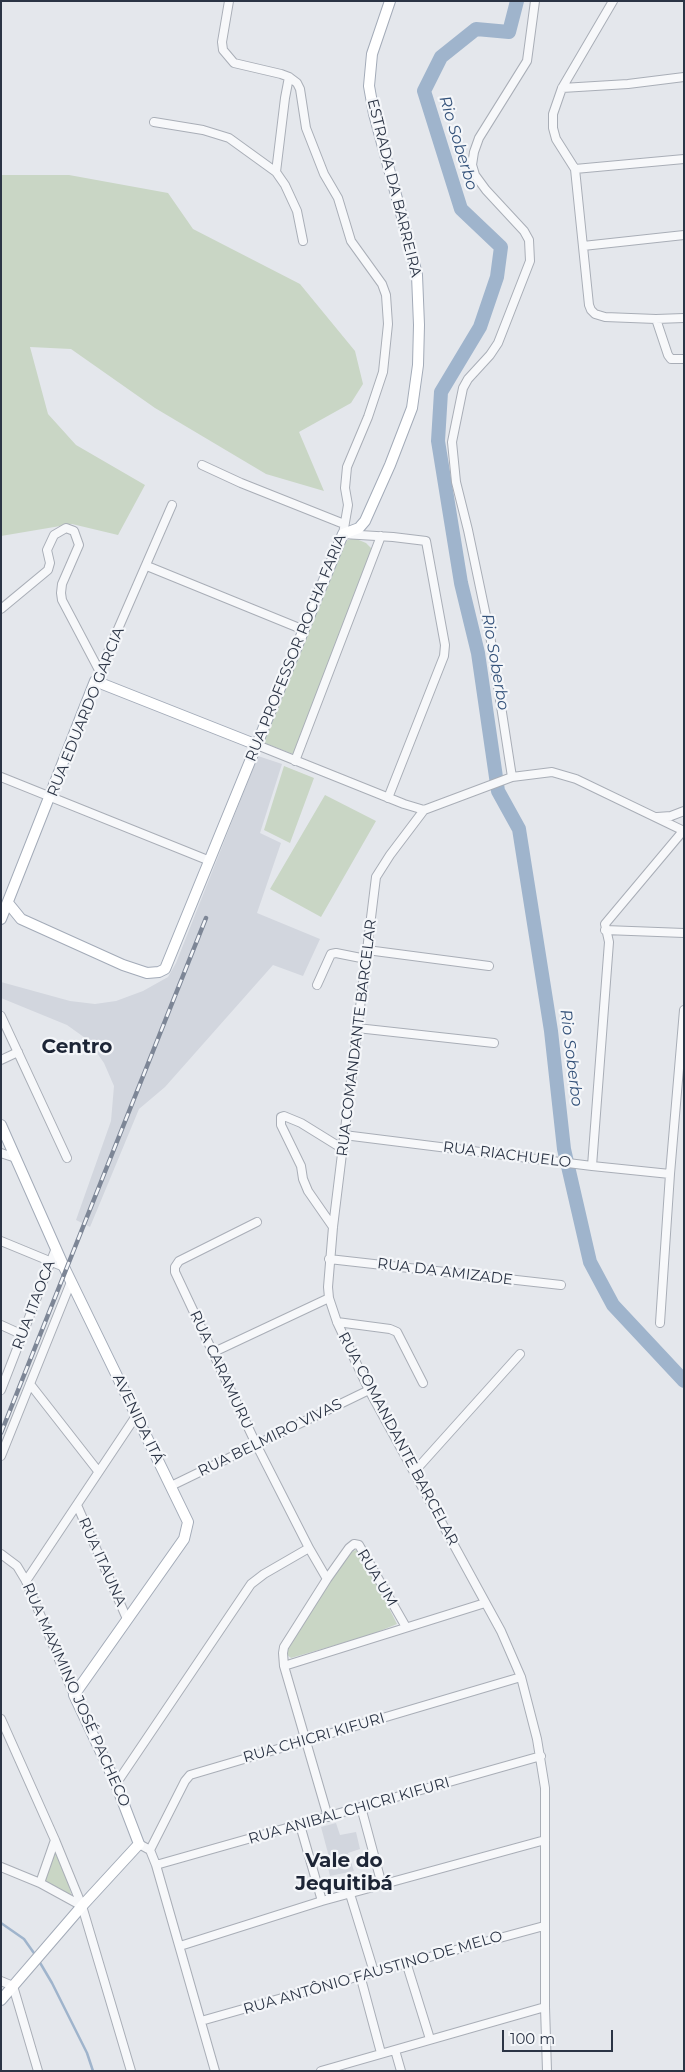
<!DOCTYPE html>
<meta charset="utf-8">
<style>
body{margin:0}
#map{position:relative;width:685px;height:2072px;overflow:hidden;background:#e4e7ec;font-family:Montserrat,sans-serif}
canvas{display:block}
.frame{position:absolute;inset:0;border:2px solid #2b3445;pointer-events:none}
.scale{position:absolute;left:502px;top:2030px;width:111px;height:22px;box-sizing:border-box;border:2px solid #2b3445;border-top:0;padding-left:6px;font-size:15px;line-height:18px;white-space:nowrap;color:#2b3445;-webkit-text-stroke:4px #f4f6f9;paint-order:stroke}
</style>
<div id="map">
<canvas width="685" height="2072"></canvas>
<div class="frame"></div>
<div class="scale">100 m</div>
</div>
<script>
const context = document.querySelector('canvas').getContext('2d');
context.lineJoin = 'round';
function paint(path, color) { context.fillStyle = color; context.fill(path, 'evenodd'); }
const shape = rows => new Path2D(rows.map(r => 'M' + r).join(''));
function stroke(path, color, width, dash) { context.strokeStyle = color; context.lineWidth = width; context.lineCap = dash ? 'butt' : 'round'; context.setLineDash(dash || []); context.stroke(path); }
function write(font, color, halo, rows, align = 'center') {
  context.font = font + ' Montserrat,sans-serif'; context.lineWidth = 4.5; context.setLineDash([]); context.textBaseline = 'middle'; context.strokeStyle = halo; context.fillStyle = color; for (const [text, x, y, turn = 0] of rows) {
    context.save(); context.translate(x, y); context.rotate((+turn || 0) * Math.PI / 180); context.textAlign = isNaN(turn) ? turn : align; if (halo) context.strokeText(text, 0, 0); context.fillText(text, 0, 0); context.restore();
  }
}
const built = shape([
 [258,756,282,764,260,833,281,843,257,913,320,939,303,976,273,965,165,1087,139,1109,90,1227,76,1220,111,1121,114,1086,104,1063,88,1040,67,1025,1,998,1,982,70,1001,95,1004,116,1001,143,991,168,977,176,963],
 [336,1823,340,1835,356,1832,360,1849,348,1853,354,1871,330,1876,326,1859,329,1857,321,1827]
]);
const green = shape([
 [1,175,69,175,168,193,193,229,300,284,355,351,363,384,351,403,299,432,324,491,266,474,155,408,71,349,30,347,48,414,76,445,145,485,118,535,72,524,1,536],
 [354,538,366,543,372,549,293,754,262,742,345,541],
 [284,766,314,778,290,843,264,830],
 [325,795,376,821,321,917,270,889],
 [356,1550,362,1554,397,1624,370,1635,291,1658,286,1654,288,1647,349,1553],
 [56,1851,68,1883,72,1897,43,1884]
]);
const stream = shape([
 [1,1923,24,1939,36,1956],
 [39,1961,52,1983,87,2053,93,2071]
]);
const river = shape([
 [517,1,509,32,476,29,441,57,424,91,461,209,501,247,497,277,480,327,441,392,438,441,461,583,478,653,498,791,519,829,551,1031,564,1149,590,1262,613,1305,684,1381]
]);
const minor = shape([
 [229,1,222,42,223,50,234,63,281,74,289,77,297,83,300,89,306,128,324,174,338,198,351,241,382,284,386,295,388,324,383,372,368,417,347,467,345,488,348,505,343,534,393,537,426,541,445,645,444,656,388,798],
 [613,1,562,88,553,114,553,128,556,139,575,169,589,305,591,310,595,314,605,317,656,319,684,318],
 [562,88,628,84,684,77],
 [154,122,203,130,229,138,276,172,285,185,297,211,303,241],
 [575,169,684,159],
 [276,172,285,98,289,77],
 [583,246,684,235],
 [656,319,668,355,671,359,684,359],
 [202,465,241,483,344,524],
 [147,566,304,630],
 [1,609,48,570,50,563,47,550,54,535,66,528,74,531,79,545,62,584,61,593,62,600,100,672],
 [98,675,172,505],
 [257,745,404,804,424,810,512,777,552,772,576,779,684,831],
 [295,761,381,536],
 [1,777,210,861],
 [512,777,490,635,468,530,456,482,452,442,463,388,468,379,490,355,498,343,530,261,529,240,524,231,486,190,475,175,472,165,474,152,479,138,527,61,535,1],
 [424,810,390,855,376,877,333,1227,328,1287,329,1298,337,1322,369,1390,501,1631,521,1677,537,1739,545,1788,545,2007,547,2071],
 [657,817,671,816,684,811],
 [605,930,684,933],
 [367,950,489,966],
 [317,985,331,954,336,953,366,959],
 [1,1016,67,1158],
 [357,1028,494,1043],
 [1,1060,18,1052],
 [344,1135,592,1166,670,1174],
 [1,1153,16,1158],
 [592,1166,609,942,605,924,683,831],
 [333,1227,308,1191,303,1179,301,1166,281,1125,281,1117,284,1116,301,1123,343,1149],
 [1,1241,64,1267],
 [329,1259,561,1285],
 [337,1322,390,1329,397,1332,423,1383],
 [660,1323,670,1174,684,1010],
 [1,1325,23,1335],
 [214,1352,329,1298],
 [30,1384,98,1471],
 [1,1390,56,1248],
 [1,1456,71,1282],
 [414,1472,520,1354],
 [171,1486,369,1390],
 [77,1505,127,1619],
 [309,1548,327,1579,284,1647,283,1653,284,1666,328,1817],
 [1,1554,17,1566,26,1581,74,1695],
 [327,1579,349,1548,354,1544,359,1545,406,1627],
 [26,1581,136,1416],
 [284,1666,485,1603],
 [1,1719,55,1840,82,1906,131,2071],
 [116,1784,251,1584,264,1574,309,1548,256,1444,175,1272,175,1267,179,1261,257,1222],
 [361,1807,382,1885],
 [300,1825,322,1901],
 [139,1844,150,1850,156,1865,215,2071],
 [150,1850,185,1781,190,1775,521,1677],
 [156,1865,541,1756],
 [1,1867,40,1883,82,1906],
 [40,1883,55,1840],
 [350,1894,374,1972],
 [180,1946,322,1901,545,1840],
 [406,1962,430,2039],
 [360,1975,381,2053],
 [1,1981,13,1986,38,2071],
 [201,2021,374,1972,544,1926],
 [395,2050,401,2071],
 [321,2071,545,2007]
]);
const major = shape([
 [8,903,21,919,123,965,147,973,159,972,165,969,343,534,359,528,365,521,390,465,412,408,418,365,419,325,417,275,411,250,374,114,369,86,372,54,390,1],
 [1,919,95,681,257,745],
 [1,1125,64,1267,188,1522,184,1539,74,1695,116,1784,139,1844,82,1906,1,2000]
]);
const rail = shape([
 [1,1433,206,918]
]);
const streetNames = [
 ["ESTRADA DA BARREIRA",394,188,76],
 ["RUA PROFESSOR ROCHA FARIA",296,648,-68],
 ["RUA EDUARDO GARCIA",86,712,-68],
 ["RUA COMANDANTE BARCELAR",357,1038,-83],
 ["RUA RIACHUELO",507,1155,7],
 ["RUA DA AMIZADE",445,1272,7],
 ["RUA ITAOCA",34,1305,-69],
 ["RUA CARAMURU",221,1370,65],
 ["AVENIDA ITÁ",138,1419,64],
 ["RUA BELMIRO VIVAS",270,1438,-26],
 ["RUA COMANDANTE BARCELAR",398,1439,62],
 ["RUA ITAUNA",102,1562,66],
 ["RUA UM",377,1578,59],
 ["RUA MAXIMINO JOSÉ PACHECO",76,1695,66],
 ["RUA CHICRI KIFURI",314,1738,-16],
 ["RUA ANIBAL CHICRI KIFURI",349,1811,-16],
 ["RUA ANTÔNIO FAUSTINO DE MELO",373,1973,-16]
];
const waterNames = [
 ["Rio Soberbo",458,143,73],
 ["Rio Soberbo",495,662,80],
 ["Rio Soberbo",571,1058,83]
];
const districtNames = [
 ["Centro",77,1047],
 ["Vale do",344,1861],
 ["Jequitibá",344,1884]
];
paint(built, '#d2d6de');
paint(green, '#c9d6c5');
stroke(stream, '#9fb4cc', 2.5);
stroke(river, '#9fb4cc', 14);
stroke(minor, '#a9aeb7', 10);
stroke(major, '#a3abb8', 12);
stroke(minor, '#f7f8fa', 8);
stroke(major, '#fff', 10);
stroke(rail, '#7d8696', 4.5);
stroke(rail, '#f4f6f9', 2.5, [8]);
write('15px', '#2b3445', '#f4f6f9', streetNames);
write('italic 16px', '#34527a', '#f4f6f9', waterNames);
write('bold 20px', '#1d2536', '#f4f6f9', districtNames);
</script>
